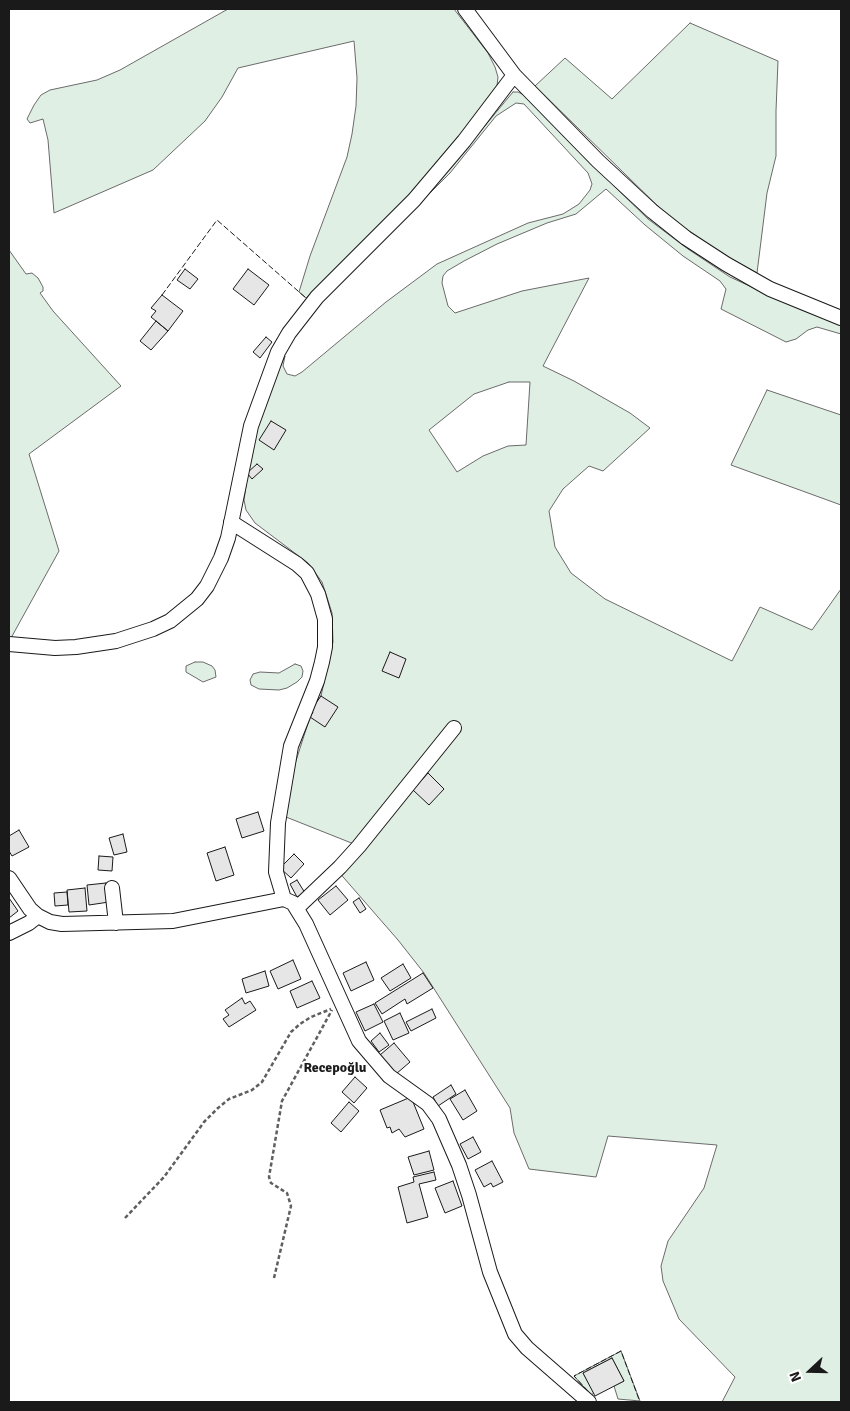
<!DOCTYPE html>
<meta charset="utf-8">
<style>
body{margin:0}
#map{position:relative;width:850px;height:1411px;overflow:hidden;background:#fff;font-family:Signika,sans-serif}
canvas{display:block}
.frame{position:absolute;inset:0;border:10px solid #1a1a1a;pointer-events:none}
.north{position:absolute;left:785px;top:1346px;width:50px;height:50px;-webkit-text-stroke:4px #fff;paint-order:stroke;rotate:249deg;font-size:14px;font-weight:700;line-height:20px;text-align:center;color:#1a1a1a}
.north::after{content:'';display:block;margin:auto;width:18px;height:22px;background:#1a1a1a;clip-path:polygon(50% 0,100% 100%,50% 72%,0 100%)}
</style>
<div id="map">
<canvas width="850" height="1411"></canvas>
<div class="frame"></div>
<div class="north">N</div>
</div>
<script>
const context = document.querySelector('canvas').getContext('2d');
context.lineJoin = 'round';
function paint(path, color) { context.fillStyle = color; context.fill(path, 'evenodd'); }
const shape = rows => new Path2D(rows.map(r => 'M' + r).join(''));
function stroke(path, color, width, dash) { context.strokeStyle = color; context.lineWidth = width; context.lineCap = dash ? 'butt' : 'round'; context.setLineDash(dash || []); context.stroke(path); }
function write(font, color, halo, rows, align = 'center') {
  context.font = font + ' Signika,sans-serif'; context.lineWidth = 4; context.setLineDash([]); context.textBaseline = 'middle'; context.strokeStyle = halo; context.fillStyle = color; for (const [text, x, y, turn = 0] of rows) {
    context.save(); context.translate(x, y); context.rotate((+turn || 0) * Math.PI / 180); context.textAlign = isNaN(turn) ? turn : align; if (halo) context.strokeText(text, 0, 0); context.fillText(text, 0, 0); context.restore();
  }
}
const green = shape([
 [228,9,454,9,488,53,495,67,498,77,497,86,455,143,408,197,306,298,299,292,310,256,347,157,352,134,356,106,357,78,354,41,238,68,222,97,205,121,153,170,54,213,48,140,43,119,30,123,27,119,34,105,41,95,50,90,97,80,120,70,228,9],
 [690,23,778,61,776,111,776,156,767,193,757,273,719,252,669,217,535,86,565,58,612,99,690,23],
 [513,92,518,92,526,96,612,184,648,219,688,249,730,277,802,310,841,325,841,334,817,327,808,330,796,339,786,342,721,309,726,289,720,281,683,256,645,225,606,189,576,214,547,223,497,244,464,261,447,271,443,276,442,283,448,306,455,313,522,291,589,278,543,366,574,381,630,413,650,428,603,471,589,466,563,489,549,511,555,547,571,573,605,599,732,661,760,607,812,630,841,589,841,1402,722,1402,735,1377,679,1319,663,1281,661,1266,668,1241,704,1188,717,1145,608,1136,596,1177,529,1169,514,1133,510,1108,424,973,398,940,337,870,359,846,286,817,294,767,310,717,313,712,311,710,321,696,333,642,332,613,322,582,308,563,255,523,246,510,244,500,252,443,266,399,285,356,283,366,287,374,295,376,302,372,386,302,437,264,528,223,563,214,579,204,590,190,592,184,588,173,524,104,516,103,496,116,450,173,424,199,513,92],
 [509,382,530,382,526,445,508,446,483,456,457,472,429,430,474,394,509,382],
 [9,250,26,274,32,273,38,278,43,287,43,291,40,293,53,311,121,386,29,454,59,551,11,638,9,638,9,250],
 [767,390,841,415,841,505,731,465,767,390],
 [195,662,203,662,212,666,215,670,216,677,203,682,186,672,186,666,195,662],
 [295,664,301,666,303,671,302,677,297,682,287,688,279,690,259,689,251,685,250,680,253,674,260,672,279,673,295,664],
 [621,1351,640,1401,618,1399,614,1386,624,1381,612,1358,583,1373,594,1393,591,1395,574,1376,621,1351]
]);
const building = shape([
 [185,269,198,279,190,289,177,280,185,269],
 [248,269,269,285,254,305,233,289,248,269],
 [162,295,183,311,168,331,151,317,156,311,151,308,162,295],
 [156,321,168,331,151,350,140,341,156,321],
 [266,337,272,342,260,358,253,352,266,337],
 [271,421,286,430,274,450,259,440,271,421],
 [257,464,263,469,252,479,247,473,257,464],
 [390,652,406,659,399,678,382,671,390,652],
 [321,696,338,707,325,727,310,717,313,712,311,710,321,696],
 [428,773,444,789,429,805,413,790,428,773],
 [258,812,264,831,242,838,236,819,258,812],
 [19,830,29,847,12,856,9,851,9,836,19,830],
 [123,834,127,852,114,855,109,838,123,834],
 [225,847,234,875,216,881,207,853,225,847],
 [294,854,304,864,291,878,280,868,294,854],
 [99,856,113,857,112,871,98,870,99,856],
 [297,880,305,893,297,897,290,884,297,880],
 [106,883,109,902,89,905,87,885,106,883],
 [336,886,348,900,330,915,318,900,336,886],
 [85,888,87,911,69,912,67,890,85,888],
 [67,892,68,905,55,906,54,893,67,892],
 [9,898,18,911,9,918,9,898],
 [359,898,366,909,360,913,353,902,359,898],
 [293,960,301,979,278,989,270,971,293,960],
 [366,962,374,980,351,991,343,973,366,962],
 [403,964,411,978,390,991,381,978,403,964],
 [265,971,269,986,246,993,242,979,265,971],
 [423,973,433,988,407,1004,405,999,382,1014,375,1003,423,973],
 [312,981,320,998,297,1008,290,991,312,981],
 [242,998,245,1004,250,1001,256,1010,229,1027,223,1019,229,1015,225,1010,242,998],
 [374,1004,383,1022,365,1031,356,1012,374,1004],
 [432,1009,436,1018,411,1031,406,1022,432,1009],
 [400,1013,409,1033,393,1040,384,1021,400,1013],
 [380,1033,389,1045,379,1052,371,1041,380,1033],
 [394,1043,410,1062,396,1074,380,1055,394,1043],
 [355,1077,367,1088,354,1103,342,1092,355,1077],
 [451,1085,456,1094,438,1106,433,1097,451,1085],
 [465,1090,477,1111,463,1120,450,1099,465,1090],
 [411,1097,424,1129,405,1137,399,1129,392,1133,390,1127,387,1128,380,1110,411,1097],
 [349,1102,359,1111,341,1132,331,1123,349,1102],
 [473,1137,481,1152,468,1159,460,1144,473,1137],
 [429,1151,434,1170,414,1175,408,1157,429,1151],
 [492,1161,503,1182,493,1187,491,1183,484,1187,475,1170,492,1161],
 [434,1172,436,1180,419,1184,428,1217,407,1223,398,1187,414,1182,413,1177,434,1172],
 [453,1181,462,1206,445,1213,435,1188,453,1181],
 [612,1358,624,1381,595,1396,583,1373,612,1358]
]);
const path = shape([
 [125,1218,164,1177,204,1122,218,1108,229,1099,252,1090,262,1082,291,1032,300,1024,311,1017,331,1009],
 [274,1278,291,1206,287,1193,271,1183,269,1177,282,1101,332,1010]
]);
const minor = shape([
 [465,9,514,75,598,161,652,211,686,238,726,264,770,289,841,318],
 [231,522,297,564,307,573,318,594,325,619,325,647,322,662,317,681,291,746,278,823,276,872,284,899],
 [9,644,55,648,76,647,116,641,153,629,170,621,197,599,207,586,221,558,228,538,251,426,278,352,289,333,317,297,414,200,464,141,514,75],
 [9,878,30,909,38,916,50,922,62,924,173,921,284,899,293,903,306,924,359,1041,389,1076,428,1104,439,1119,459,1165,469,1195,490,1272,515,1334,527,1348,589,1402],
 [112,888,116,923],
 [297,908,340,867,359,846,454,728],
 [9,933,29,923,38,916]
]);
const fence = shape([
 [162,295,217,220,306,298],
 [588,1391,574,1376,621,1351,640,1402]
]);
const neighbourhoodNames = [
 ["Recepoğlu",335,1068]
];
paint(green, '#e0efe3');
stroke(green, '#6a6a6a', 1);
paint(building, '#e6e6e6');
stroke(building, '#1a1a1a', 1);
stroke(minor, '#1a1a1a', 16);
stroke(path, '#5f5f5f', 2.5, [4, 2.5]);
stroke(minor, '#fff', 14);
stroke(fence, '#1a1a1a', 1, [6, 2.5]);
write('bold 14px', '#1a1a1a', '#fff', neighbourhoodNames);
</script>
